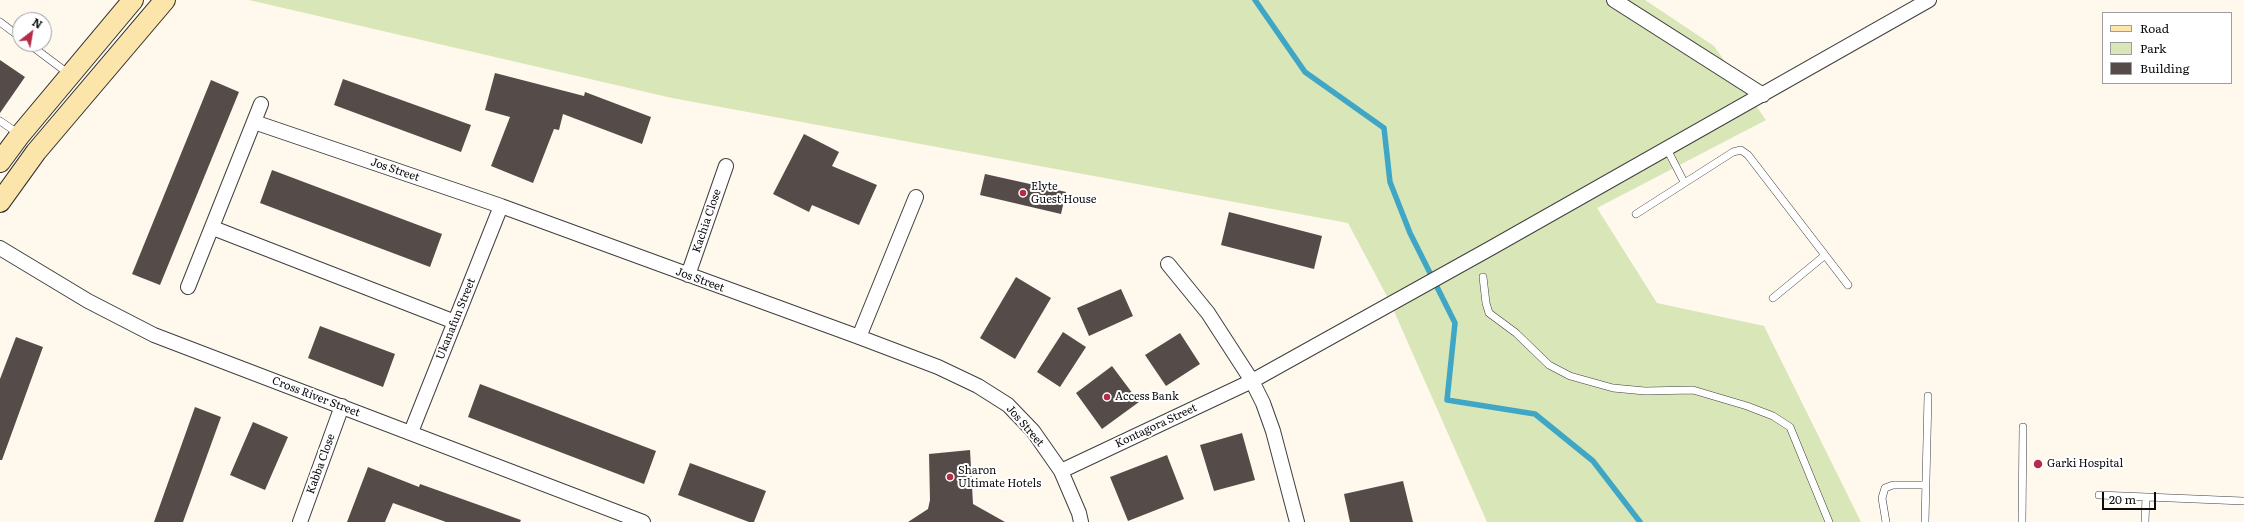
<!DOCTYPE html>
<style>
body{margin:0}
#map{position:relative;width:2244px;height:522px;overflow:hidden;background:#fef8ed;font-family:Literata,serif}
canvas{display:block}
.legend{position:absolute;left:2102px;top:12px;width:130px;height:72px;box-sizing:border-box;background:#fff;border:1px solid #9e9e9e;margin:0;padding:5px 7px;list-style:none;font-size:12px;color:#0c0c0c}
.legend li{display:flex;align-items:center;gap:8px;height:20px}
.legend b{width:20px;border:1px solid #9e9e9e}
.north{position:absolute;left:12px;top:12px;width:40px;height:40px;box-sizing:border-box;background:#fff;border:1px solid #9e9e9e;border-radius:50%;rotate:31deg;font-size:11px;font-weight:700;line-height:16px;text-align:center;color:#0c0c0c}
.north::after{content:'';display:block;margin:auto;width:14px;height:18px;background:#b52c49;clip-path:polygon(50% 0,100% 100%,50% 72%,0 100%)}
.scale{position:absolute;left:2102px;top:492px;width:54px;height:18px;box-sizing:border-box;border:2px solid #0c0c0c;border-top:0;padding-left:5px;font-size:12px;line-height:14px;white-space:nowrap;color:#0c0c0c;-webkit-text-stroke:3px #fff;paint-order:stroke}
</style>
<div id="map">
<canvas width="2244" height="522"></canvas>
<ul class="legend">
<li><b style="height:5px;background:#fbe5ab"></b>Road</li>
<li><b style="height:11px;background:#d8e6b8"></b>Park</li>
<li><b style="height:11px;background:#554c49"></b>Building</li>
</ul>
<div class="north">N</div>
<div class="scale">20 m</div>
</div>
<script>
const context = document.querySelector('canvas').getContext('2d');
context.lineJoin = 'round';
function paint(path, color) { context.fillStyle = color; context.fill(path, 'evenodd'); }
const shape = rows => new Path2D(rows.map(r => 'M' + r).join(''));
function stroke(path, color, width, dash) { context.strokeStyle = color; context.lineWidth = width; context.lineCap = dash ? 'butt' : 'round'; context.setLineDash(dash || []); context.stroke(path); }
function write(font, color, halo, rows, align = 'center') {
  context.font = font + ' Literata,serif'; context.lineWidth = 4; context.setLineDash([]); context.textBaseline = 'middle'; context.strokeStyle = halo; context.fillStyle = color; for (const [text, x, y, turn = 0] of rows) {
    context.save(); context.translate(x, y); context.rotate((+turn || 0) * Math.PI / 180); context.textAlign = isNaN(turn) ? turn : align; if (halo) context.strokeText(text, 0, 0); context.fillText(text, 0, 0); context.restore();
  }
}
const green = shape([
 [249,0,1645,0,1714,46,1766,120,1597,208,1657,303,1764,326,1861,522,1487,522,1390,302,1348,223,672,98]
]);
const stream = shape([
 [1255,0,1305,72,1384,128,1390,182,1410,233,1455,323,1447,400,1535,414,1593,461,1640,522]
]);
const building = shape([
 [0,60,25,77,0,113],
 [495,73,584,96,585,92,651,117,642,144,563,114,559,130,554,129,533,183,491,166,510,117,485,110],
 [343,79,471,125,461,152,334,105],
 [211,80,239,92,160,285,132,274],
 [804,134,839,152,832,166,877,185,859,225,812,205,809,212,773,194],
 [272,170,442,234,430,267,260,203],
 [985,174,1066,192,1061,214,980,195],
 [1229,212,1322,236,1314,269,1221,245],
 [1016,277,1051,298,1015,359,980,338],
 [1121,289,1133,316,1089,336,1077,308],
 [320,326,395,354,383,387,308,358],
 [1063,332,1086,347,1060,387,1037,372],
 [1180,333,1200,364,1166,386,1145,355],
 [16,337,43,347,2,460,0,460,0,379],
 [1112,366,1139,402,1102,429,1076,393],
 [480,384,656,451,644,484,468,417],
 [195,407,221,417,183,522,154,522],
 [253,422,288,437,265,490,230,475],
 [1242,433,1255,480,1214,491,1200,445],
 [970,450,973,504,1005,522,908,522,928,509,930,500,929,454],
 [1167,455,1184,499,1128,521,1110,477],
 [690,463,766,491,754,522,749,522,678,495],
 [368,467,419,487,420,484,521,520,520,522,446,522,393,503,385,522,347,522],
 [1403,481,1413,522,1350,522,1344,494]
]);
const lane = shape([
 [0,22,20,37],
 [29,44,69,74],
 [0,121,19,134],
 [1667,149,1684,182],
 [1636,214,1733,152,1741,150,1748,155,1848,285],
 [1483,277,1486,303,1489,313,1516,333,1549,365,1570,376,1613,388,1645,391,1693,390,1747,406,1773,416,1790,427,1829,522],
 [1773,298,1824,256],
 [2099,495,2243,501],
 [1886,522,1882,498,1885,488,1893,485,1924,485],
 [1925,522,1928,396],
 [2022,522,2023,427],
 [2145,522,2146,497]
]);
const street = shape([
 [1614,0,1763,95],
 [254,122,501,206,859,337,938,367,978,386,1008,405,1033,431,1061,471,1079,513,1081,522],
 [213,228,455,322],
 [0,248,88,301,154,335,643,522],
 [1168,264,1208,313,1252,381,1263,403,1273,431,1297,522],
 [688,275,726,166],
 [188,287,261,104],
 [859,337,916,197],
 [411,432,501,206],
 [1061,471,1252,381,1491,248,1929,0],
 [300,522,342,406]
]);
const secondary = shape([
 [0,162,20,135,133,0],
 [0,202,36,152,165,0]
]);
const markers = [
 [1023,193,4,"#b52c49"],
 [1107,397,4,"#b52c49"],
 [2038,464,5,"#b52c49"],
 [950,477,4,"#b52c49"]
];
const streetNames = [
 ["Jos Street",395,170,19],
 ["Kachia Close",707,221,-71],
 ["Jos Street",700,280,20],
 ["Ukanafun Street",456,319,-68],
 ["Cross River Street",316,397,21],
 ["Jos Street",1025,426,49],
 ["Kontagora Street",1156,426,-25],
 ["Kabba Close",321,464,-70]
];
const poiNames = [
 ["Elyte",1031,187],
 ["Guest House",1031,200],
 ["Access Bank",1115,397],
 ["Garki Hospital",2047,464],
 ["Sharon",958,471],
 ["Ultimate Hotels",958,484]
];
paint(green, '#d8e6b8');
stroke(stream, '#3fa6c6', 5.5);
paint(building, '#554c49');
stroke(lane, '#3f3f3f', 8);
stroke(street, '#3f3f3f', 16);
stroke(secondary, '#2e2e2e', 22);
stroke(lane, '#fff', 7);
stroke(street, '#fff', 14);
stroke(secondary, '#fbe5ab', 20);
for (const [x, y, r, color] of markers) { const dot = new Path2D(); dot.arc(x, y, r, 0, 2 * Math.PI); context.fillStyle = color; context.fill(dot); stroke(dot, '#fff', 1.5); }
write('11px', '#0c0c0c', '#fff', streetNames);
write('11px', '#0c0c0c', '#fff', poiNames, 'left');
</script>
